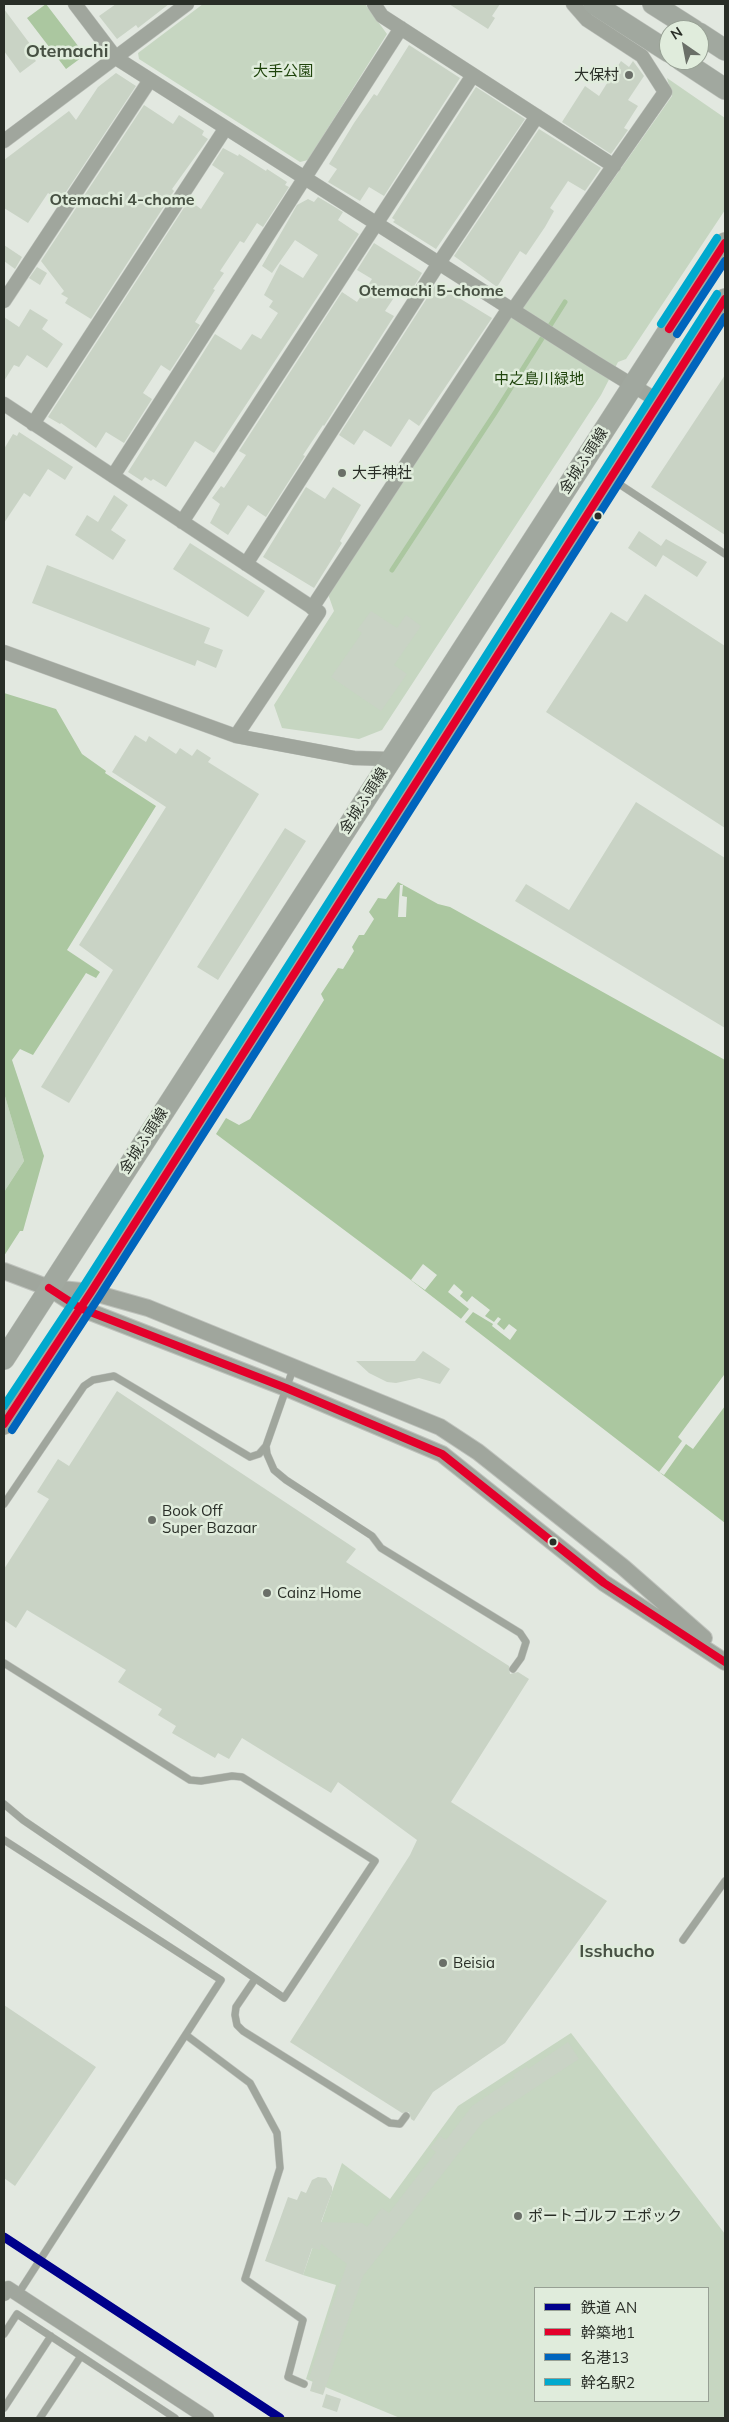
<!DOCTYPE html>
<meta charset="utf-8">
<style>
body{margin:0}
#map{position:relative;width:729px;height:2422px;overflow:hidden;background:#e2e8e0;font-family:Mulish,"Noto Sans JP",sans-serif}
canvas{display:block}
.frame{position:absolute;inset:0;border:5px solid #292e27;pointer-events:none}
.legend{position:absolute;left:534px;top:2287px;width:175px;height:115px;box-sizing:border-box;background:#e0ecdc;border:1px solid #97a094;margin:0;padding:6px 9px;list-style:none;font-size:15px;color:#292e27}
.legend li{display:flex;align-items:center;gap:10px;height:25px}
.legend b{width:25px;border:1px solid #97a094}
.north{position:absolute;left:659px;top:20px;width:50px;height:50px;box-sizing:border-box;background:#e0ecdc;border:1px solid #97a094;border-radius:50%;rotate:327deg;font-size:14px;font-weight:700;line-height:20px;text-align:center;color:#292e27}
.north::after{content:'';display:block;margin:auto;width:18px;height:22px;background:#6a6f68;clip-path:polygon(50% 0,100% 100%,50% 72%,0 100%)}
</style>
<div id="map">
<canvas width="729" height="2422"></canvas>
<div class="frame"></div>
<ul class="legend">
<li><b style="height:6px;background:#00008b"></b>鉄道 AN</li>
<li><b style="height:6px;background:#e4002b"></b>幹築地1</li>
<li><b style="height:6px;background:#0065bd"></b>名港13</li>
<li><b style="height:6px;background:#00a9ce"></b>幹名駅2</li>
</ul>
<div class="north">N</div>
</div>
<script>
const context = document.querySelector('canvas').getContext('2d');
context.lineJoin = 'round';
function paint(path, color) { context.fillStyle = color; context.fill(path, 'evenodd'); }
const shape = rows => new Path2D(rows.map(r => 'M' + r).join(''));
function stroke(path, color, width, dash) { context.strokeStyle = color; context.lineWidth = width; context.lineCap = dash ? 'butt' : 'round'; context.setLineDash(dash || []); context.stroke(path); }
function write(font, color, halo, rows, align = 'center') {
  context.font = font + ' Mulish,"Noto Sans JP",sans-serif'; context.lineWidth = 5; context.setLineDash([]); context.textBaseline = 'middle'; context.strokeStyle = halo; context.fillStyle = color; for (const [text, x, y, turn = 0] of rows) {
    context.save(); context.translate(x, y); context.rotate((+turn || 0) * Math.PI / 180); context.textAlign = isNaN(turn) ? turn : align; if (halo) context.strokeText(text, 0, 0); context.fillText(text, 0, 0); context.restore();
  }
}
const green = shape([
 [203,4,365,4,387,34,308,160,300,162,139,59,138,53],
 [667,78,725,118,725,210,626,359,618,362,601,395,382,730,359,739,282,728,274,705,334,611,328,594,498,331,529,299,672,96],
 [4,1093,24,1161,4,1192],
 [571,2033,725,2234,725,2418,400,2418,306,2379,336,2285,303,2275,342,2163,390,2199,458,2106],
 [535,2288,708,2288,708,2401,535,2401]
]);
const water = shape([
 [46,4,85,55,66,69,27,18],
 [4,693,56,709,82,754,106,771,105,773,156,806,67,950,100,972,96,978,86,973,33,1055,20,1049,12,1060,44,1156,23,1231,20,1231,4,1256,4,1192,24,1161,4,1093],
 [398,882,438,904,450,907,725,1060,725,1523,403,1274,216,1134,226,1118,239,1125,250,1119,324,1000,321,994,338,968,343,969,354,951,352,947,359,935,364,935,374,919,369,912,378,898,386,899]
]);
const pier = shape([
 [400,885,403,885,402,896,407,897,406,917,398,917],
 [423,1264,437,1275,425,1290,411,1280],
 [454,1284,463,1292,460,1296,467,1302,472,1296,490,1310,485,1316,494,1322,498,1317,501,1319,497,1324,504,1330,509,1324,517,1330,510,1340,492,1326,493,1324,473,1312,464,1323,460,1320,469,1309,448,1292],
 [724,1375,725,1406,693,1449,686,1444,664,1475,659,1472,682,1441,678,1437]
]);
const stream = shape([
 [392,570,495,413,565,302]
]);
const building = shape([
 [116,4,169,4,138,28,136,25,117,39,99,16],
 [449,4,500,4,492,16,495,18,488,29],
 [4,9,33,48,29,52,36,61,20,73,4,51],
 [409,45,460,78,384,196,369,187,360,201,328,182,337,169,329,164,354,123,374,94,377,96],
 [621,61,629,67,633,61,644,76,628,100,638,106,624,128,628,130,611,154,562,122,585,86,599,96],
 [116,73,136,86,60,201,48,193,28,223,4,208,4,160,69,111,76,120,98,87],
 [476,87,525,119,436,249,393,222,395,220,392,218],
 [144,105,173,124,179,115,204,131,202,135,208,139,172,189,174,191,91,319,65,303,68,298,61,294,64,291,41,261],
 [539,129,601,168,585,191,568,181,550,208,554,211,545,227,526,255,520,251,497,287,454,256],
 [223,148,238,156,239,154,266,171,267,169,287,182,285,185,289,187,263,227,257,223,244,243,240,241,220,271,224,273,213,289,215,290,195,322,200,325,170,371,161,365,143,393,152,399,124,443,106,432,96,448,61,423,60,424,48,417,189,200,201,209,224,173,212,165],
 [318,197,343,212,338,220,359,234,214,453,195,441,166,487,153,479,151,481,145,477,142,481,128,472,215,334,241,350,252,334,261,339,278,313,269,307,273,301,264,295,280,264,303,278,318,255,295,240,272,273,262,266,297,205,308,199,314,202],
 [374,243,422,273,410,293,401,287,385,311,394,316,324,426,323,425,303,455,305,456,266,517,248,505,228,535,210,523,220,504,212,498,221,486,224,488,246,455,239,451,342,292,357,302,372,279,357,270],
 [4,245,22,257,15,269,4,261],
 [37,267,47,273,40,285,29,278],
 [436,284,492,318,419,426,409,419,391,447,364,430,354,445,339,435],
 [30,309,48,320,42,329,63,344,47,368,27,355,19,367,14,365,4,381,4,317,19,327],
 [725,375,725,535,651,487],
 [19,432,73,467,65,480,48,469,30,497,24,493,4,523,4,449,13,434,17,436],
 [306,487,325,499,333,487,361,505,340,541,342,543,314,588,263,557],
 [114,495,128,505,111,530,126,540,113,560,75,535,87,515,98,522],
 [639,531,661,546,666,539,707,562,697,577,663,555,656,567,628,548],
 [190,543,265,591,248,617,173,569],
 [47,565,210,628,204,643,223,650,216,668,197,660,195,666,32,603],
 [645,594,725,646,725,828,546,712,611,612,627,622],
 [371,611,397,628,406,615,421,626,394,665,407,674,381,711,331,677,362,633,357,630],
 [135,735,146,742,149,736,176,754,180,748,192,756,197,749,211,758,208,762,259,794,69,1103,41,1087,113,970,79,945,166,807,112,772],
 [636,802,725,858,725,1028,515,901,526,884,569,910],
 [285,828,306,841,218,980,197,967],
 [423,1351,450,1369,440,1384,419,1378,396,1383,387,1382,369,1373,356,1361,415,1361],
 [117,1391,356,1549,346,1562,509,1666,510,1674,518,1672,529,1679,451,1802,607,1901,505,2043,433,2092,414,2121,411,2119,409,2112,402,2113,290,2042,410,1855,417,1840,338,1782,331,1793,242,1738,229,1759,218,1753,215,1758,172,1733,176,1726,158,1715,162,1709,118,1682,126,1670,27,1610,16,1628,4,1620,4,1569,49,1499,37,1492,58,1459,69,1466],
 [4,2005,96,2067,15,2186,4,2178],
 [568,2042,579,2059,483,2122,363,2276,323,2395,310,2391,313,2380,309,2378,328,2320,327,2320,347,2264,321,2244,320,2250,312,2248,303,2275,265,2261,288,2197,297,2200,301,2191,306,2193,312,2180,318,2177,326,2178,332,2187,332,2192,321,2222,362,2223,367,2227,382,2208,389,2213,436,2152,430,2148,440,2136,446,2140,472,2106,515,2077,513,2075,527,2066,528,2069],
 [326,2394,341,2399,337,2412,322,2407]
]);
const service = shape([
 [613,480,725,554],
 [266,1446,267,1454,274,1470,286,1480,372,1536,381,1548,520,1633,526,1642,521,1658,513,1669],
 [4,1504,84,1386,93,1380,114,1376,250,1457,259,1454,266,1446,293,1369],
 [4,1663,190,1780,201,1781,232,1776,242,1777,375,1861,284,1998,23,1820,4,1804],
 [4,1840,221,1980,18,2294],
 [683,1940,725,1881],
 [255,1979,236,2007,235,2015,237,2025,243,2031,390,2123,400,2124,406,2116],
 [186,2035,250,2083,277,2133,280,2168,245,2279,303,2320,288,2377,304,2384],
 [4,2334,17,2314,175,2418],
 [4,2408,51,2336],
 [40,2418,81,2356]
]);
const minor = shape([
 [75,4,116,58,596,363,660,402],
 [374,4,382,16,614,166],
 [4,141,187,4],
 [4,301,150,80],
 [513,310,665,92,642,56,587,20,573,4],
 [4,404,319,612,236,736],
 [33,424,225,129],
 [113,476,401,28],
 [182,522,473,75],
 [246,564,439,263,537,116],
 [312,608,509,308],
 [4,652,236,736,354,758,391,759],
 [4,2294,8,2288,207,2418]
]);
const tertiary = shape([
 [4,1271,49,1288,80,1308,286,1388,442,1454,604,1583,725,1662],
 [51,1288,91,1292,148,1308,440,1427,478,1452,623,1567,704,1638]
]);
const primary = shape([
 [594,4,669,52],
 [653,4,694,30],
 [699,33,725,50],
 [681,60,725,89],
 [4,1359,725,243],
 [4,1424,91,1292,725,299]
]);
const bus1 = shape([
 [669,329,725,243],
 [49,1288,80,1308,286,1388,442,1454,604,1583,725,1662],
 [4,1424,91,1292,725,299]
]);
const bus2 = shape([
 [677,334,725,261],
 [12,1430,99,1297,725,317]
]);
const bus3 = shape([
 [661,324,717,238],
 [4,1406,83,1287,717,294]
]);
const rail1 = shape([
 [4,2237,280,2418]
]);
const markers = [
 [629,75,5,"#6a6f68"],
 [342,473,5,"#6a6f68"],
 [598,516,4.5,"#292e27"],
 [152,1520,5,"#6a6f68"],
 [553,1542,4.5,"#292e27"],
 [267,1593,5,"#6a6f68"],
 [443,1963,5,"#6a6f68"],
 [518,2216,5,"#6a6f68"]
];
const parkNames = [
 ["大手公園",283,71],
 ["中之島川緑地",539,379]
];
const poiNames = [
 ["大保村",619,75,"right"],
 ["大手神社",352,473],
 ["Book Off",162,1511],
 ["Super Bazaar",162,1528],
 ["Cainz Home",277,1593],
 ["Beisia",453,1963],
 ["ポートゴルフ エポック",528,2216]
];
const streetNames = [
 ["金城ふ頭線",584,461,-57],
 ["金城ふ頭線",364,801,-57],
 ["金城ふ頭線",144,1141,-57]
];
const neighbourhoodNames = [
 ["Otemachi 4-chome",122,200],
 ["Otemachi 5-chome",431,291]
];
const quarterNames = [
 ["Otemachi",67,52],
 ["Isshucho",617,1952]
];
paint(green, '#c6d6c1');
paint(water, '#abc7a0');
paint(pier, '#e2e8e0');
stroke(stream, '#abc7a0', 5);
paint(building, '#c9d3c5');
stroke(service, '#bec2bc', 8);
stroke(minor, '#bec2bc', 15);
stroke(tertiary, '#bec2bc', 18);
stroke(primary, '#bec2bc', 22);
stroke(service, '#a0a69d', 7);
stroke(minor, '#a0a69d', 14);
stroke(tertiary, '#a0a69d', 16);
stroke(primary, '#a1a89f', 21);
stroke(bus1, '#e4002b', 8);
stroke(bus2, '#0065bd', 8);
stroke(bus3, '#00a9ce', 8);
stroke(rail1, '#00008b', 9);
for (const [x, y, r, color] of markers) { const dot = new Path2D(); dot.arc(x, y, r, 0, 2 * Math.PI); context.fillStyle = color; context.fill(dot); stroke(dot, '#e0ecdc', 2); }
write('15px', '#1f440c', '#e0ecdc', parkNames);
write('15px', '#292e27', '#e0ecdc', poiNames, 'left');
write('15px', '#292e27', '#e0ecdc', streetNames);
write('bold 16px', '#475143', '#e0ecdc', neighbourhoodNames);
write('bold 18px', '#475143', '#e0ecdc', quarterNames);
</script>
